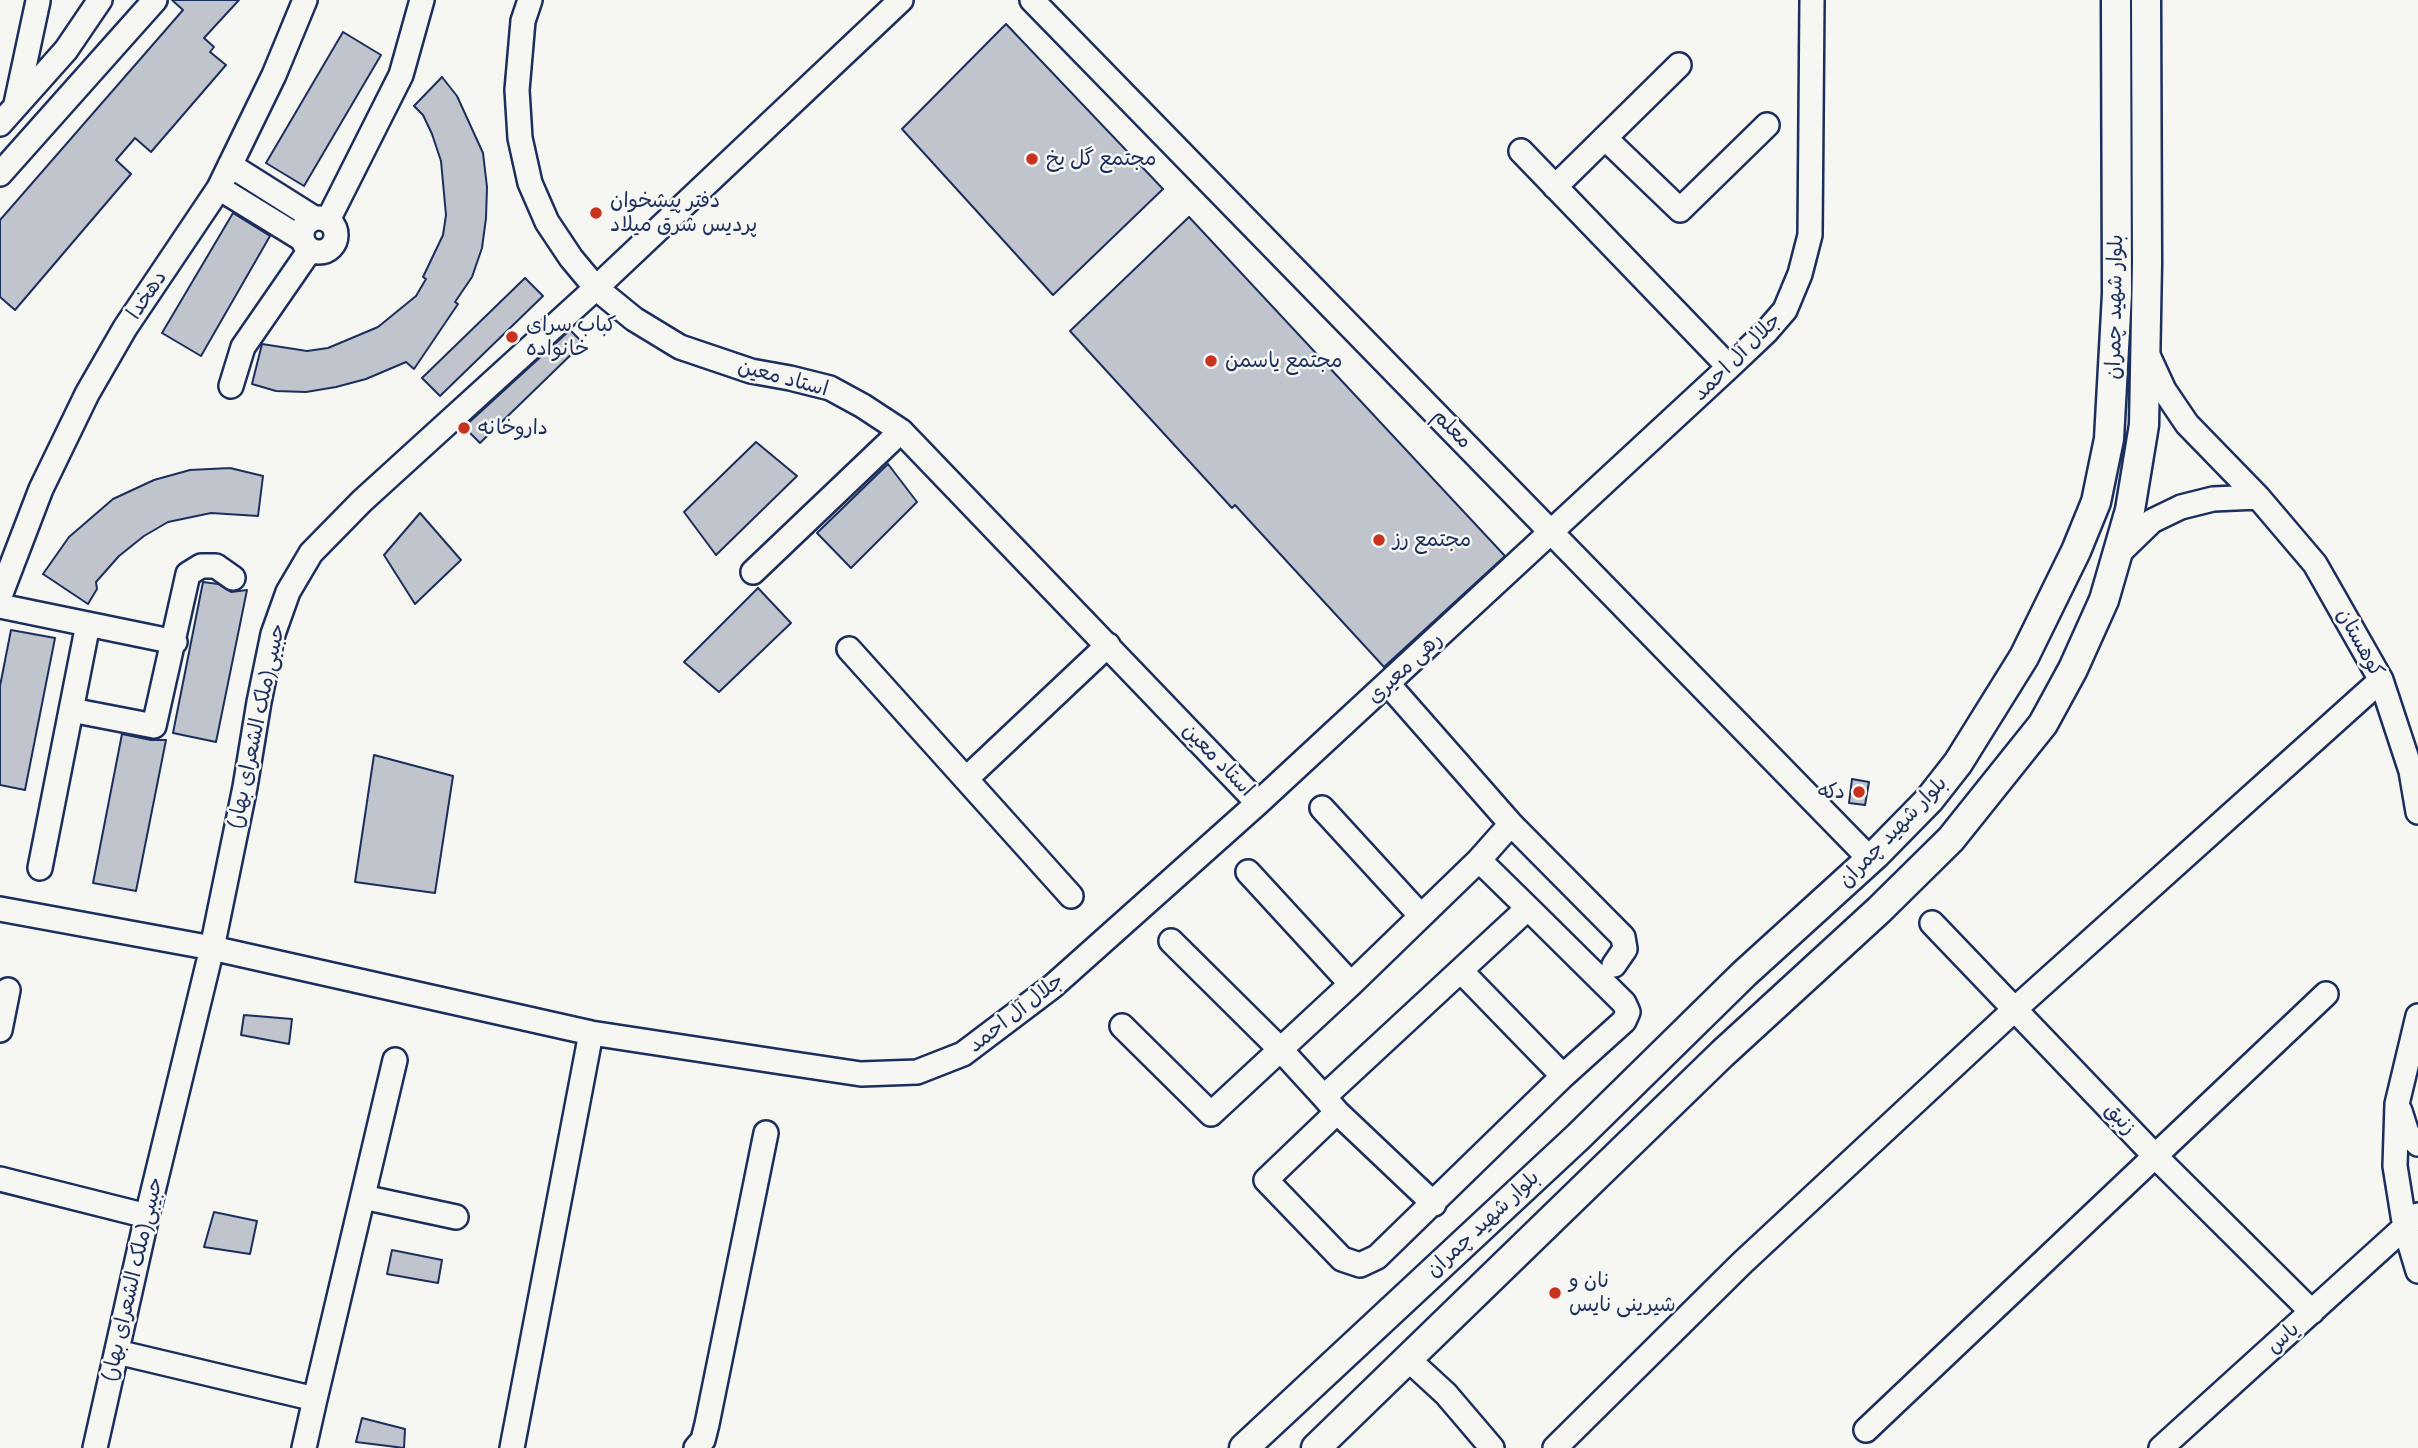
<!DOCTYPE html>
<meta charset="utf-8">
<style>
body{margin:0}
canvas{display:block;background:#f6f6f2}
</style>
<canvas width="2418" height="1448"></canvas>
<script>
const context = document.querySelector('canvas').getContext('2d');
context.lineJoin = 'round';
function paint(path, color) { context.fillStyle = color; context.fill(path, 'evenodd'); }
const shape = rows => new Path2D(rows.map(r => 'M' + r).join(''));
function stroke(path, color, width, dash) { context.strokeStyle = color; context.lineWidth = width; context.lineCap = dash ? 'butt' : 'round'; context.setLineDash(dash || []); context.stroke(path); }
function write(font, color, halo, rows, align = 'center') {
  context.font = font + ' Delius,"Playpen Sans Arabic",sans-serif'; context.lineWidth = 5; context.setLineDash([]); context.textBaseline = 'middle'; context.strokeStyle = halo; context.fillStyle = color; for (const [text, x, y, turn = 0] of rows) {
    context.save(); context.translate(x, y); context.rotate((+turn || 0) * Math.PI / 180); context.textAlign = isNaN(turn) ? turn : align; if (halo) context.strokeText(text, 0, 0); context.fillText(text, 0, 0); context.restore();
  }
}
const building = shape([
 [172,0,239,0,204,38,214,47,210,52,226,65,151,152,135,138,116,160,131,174,15,310,0,297,0,220,183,10,172,0],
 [1006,24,1163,189,1053,295,902,129,1006,24],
 [343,32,381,55,304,186,266,163,343,32],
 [442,77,457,96,483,153,487,187,486,218,482,248,472,277,455,302,458,304,414,369,406,362,366,379,336,387,306,392,276,391,252,384,262,344,307,351,328,348,378,327,416,296,426,279,423,277,443,235,446,215,441,161,432,134,423,115,414,106,442,77],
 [233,213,270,236,201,356,162,333,233,213],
 [1189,217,1505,556,1384,667,1235,505,1232,508,1070,331,1189,217],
 [525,278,543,296,440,396,422,378,525,278],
 [570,330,583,343,480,443,464,427,570,330],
 [756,442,797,476,716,555,684,512,756,442],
 [888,464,917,502,851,568,817,533,888,464],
 [230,468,263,476,258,516,211,513,168,522,144,536,119,556,96,582,97,589,88,604,43,574,69,537,113,499,154,480,190,470,230,468],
 [420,513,461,560,415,604,384,555,420,513],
 [203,582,218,584,231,592,247,590,216,742,173,733,203,582],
 [758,588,791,623,719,692,684,662,758,588],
 [11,630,55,638,25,790,0,785,0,686,11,630],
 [122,734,151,740,166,740,136,891,93,883,122,734],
 [374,755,453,776,435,893,355,882,374,755],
 [1852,779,1869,782,1865,805,1849,803,1852,779],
 [244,1015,292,1019,289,1044,241,1035,244,1015],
 [214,1212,257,1221,250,1254,204,1247,214,1212],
 [392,1250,442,1260,438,1283,387,1274,392,1250],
 [362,1418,405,1429,404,1448,356,1442,362,1418]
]);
const minor = shape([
 [530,0,523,21,517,90,520,138,530,183,547,222,571,258,596,288,634,319,680,347,751,371,790,378,830,388,863,406,901,431,1258,803],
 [1032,0,1870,859],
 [16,104,38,1],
 [0,124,66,50,100,0],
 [1605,138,1680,210,1767,125],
 [1521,151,1729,367],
 [230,165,314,218],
 [0,174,155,0],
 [1555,187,1679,65],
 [219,188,302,239],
 '302 235a17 17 0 1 1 34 0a17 17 0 1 1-34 0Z',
 [328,220,401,75,422,0],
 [2147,353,2164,390,2187,424,2258,497,2315,564,2381,680,2411,771,2418,812],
 [231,386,243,347,310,250],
 [2118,554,2152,521,2181,507,2213,499,2258,497],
 [753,572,901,431],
 [0,596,41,489,87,394,125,328,219,188,274,75,305,0],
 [0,606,175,642],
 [849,649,1071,896],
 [71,710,154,726,188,574,201,566,216,566,233,578],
 [967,778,1108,645],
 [1322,808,1421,916],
 [1511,824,1623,937,1625,949,1614,965],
 [40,868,88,624],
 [1248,872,1351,984],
 [1528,908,1624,1003,1628,1012,1624,1021,1563,1076],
 [0,909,212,948,591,1033,781,1062,861,1074,917,1072,963,1054,1053,986,1258,803,1729,367,1766,332,1785,310,1800,274,1810,235,1812,0],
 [1932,923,2156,1157,2312,1312],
 [1171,941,1281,1050,1324,1097],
 [1461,971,1563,1076,1377,1257,1360,1265,1342,1259,1266,1180,1337,1112,1324,1097,1528,908,1479,860],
 [2418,1016,2397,1104,2395,1166,2405,1228,2418,1271],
 [1122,1026,1211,1114,1351,984,1479,860,1511,824,1388,684],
 [0,1030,8,990],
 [2400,1111,2407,1133,2418,1144],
 [1337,1112,1434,1204],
 [0,1179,147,1216],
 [363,1197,456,1217],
 [117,1352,315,1399,395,1060],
 [1409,1360,1446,1394,1492,1448],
 [1866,1430,2326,994],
 [95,1448,147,1216,212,948,245,787,259,702,273,634,288,592,311,553,362,501,596,288,901,0],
 [304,1448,315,1399],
 [512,1448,591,1033],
 [696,1448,703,1440,707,1424,766,1133],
 [1555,1448,1742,1263,2015,1009,2381,680],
 [2161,1448,2418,1215]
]);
const major = shape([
 [1244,1448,1578,1137,1744,974,1876,854,1929,800,1958,763,2024,657,2076,551,2096,502,2109,439,2117,294,2116,0],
 [1316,1448,1722,1054,1879,910,1951,839,2043,724,2073,669,2104,600,2130,510,2144,425,2147,263,2146,0]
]);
const markers = [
 [1032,159,7,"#c8321e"],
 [596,213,7,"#c8321e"],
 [512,337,7,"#c8321e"],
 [1211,361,7,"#c8321e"],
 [464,428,7,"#c8321e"],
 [1379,540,7,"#c8321e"],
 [1859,792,7,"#c8321e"],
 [1555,1293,7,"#c8321e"]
];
const poiNames = [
 ["مجتمع گل یخ",1046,159],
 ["دفتر پیشخوان",610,201],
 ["پردیس شرق میلاد",610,225],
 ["کباب سرای",526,325],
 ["خانواده",526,349],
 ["مجتمع یاسمن",1225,361],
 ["داروخانه",478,428],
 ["مجتمع رز",1393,540],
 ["دکه",1845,792,"right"],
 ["نان و",1569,1281],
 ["شیرینی نایس",1569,1305]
];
const streetNames = [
 ["دهخدا",147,295,-56],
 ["بلوار شهید چمران",2115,307,-89],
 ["جلال آل احمد",1737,357,-45],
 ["استاد معین",783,378,15],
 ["معلم",1452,429,46],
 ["کوهستان",2360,643,61],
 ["رهی معیری",1405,668,-43],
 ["حبیبی(ملک الشعرای بهار)",257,726,-78],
 ["استاد معین",1218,760,46],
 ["بلوار شهید چمران",1893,832,-46],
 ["جلال آل احمد",1016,1013,-38],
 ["زنبق",2120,1119,46],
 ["بلوار شهید چمران",1483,1224,-43],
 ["حبیبی(ملک الشعرای بهار)",133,1279,-77],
 ["یاس",2283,1338,-42]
];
paint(building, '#c0c4cd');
stroke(building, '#1b2f5e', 2);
stroke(minor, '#1b2f5e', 28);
stroke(major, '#1b2f5e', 33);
stroke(minor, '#f6f6f2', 23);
stroke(major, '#f6f6f2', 28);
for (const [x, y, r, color] of markers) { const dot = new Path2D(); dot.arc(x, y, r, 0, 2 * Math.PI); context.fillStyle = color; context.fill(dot); stroke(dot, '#f6f6f2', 2.5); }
write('21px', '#1b2f5e', '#f6f6f2', poiNames, 'left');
write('21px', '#1b2f5e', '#f6f6f2', streetNames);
</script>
